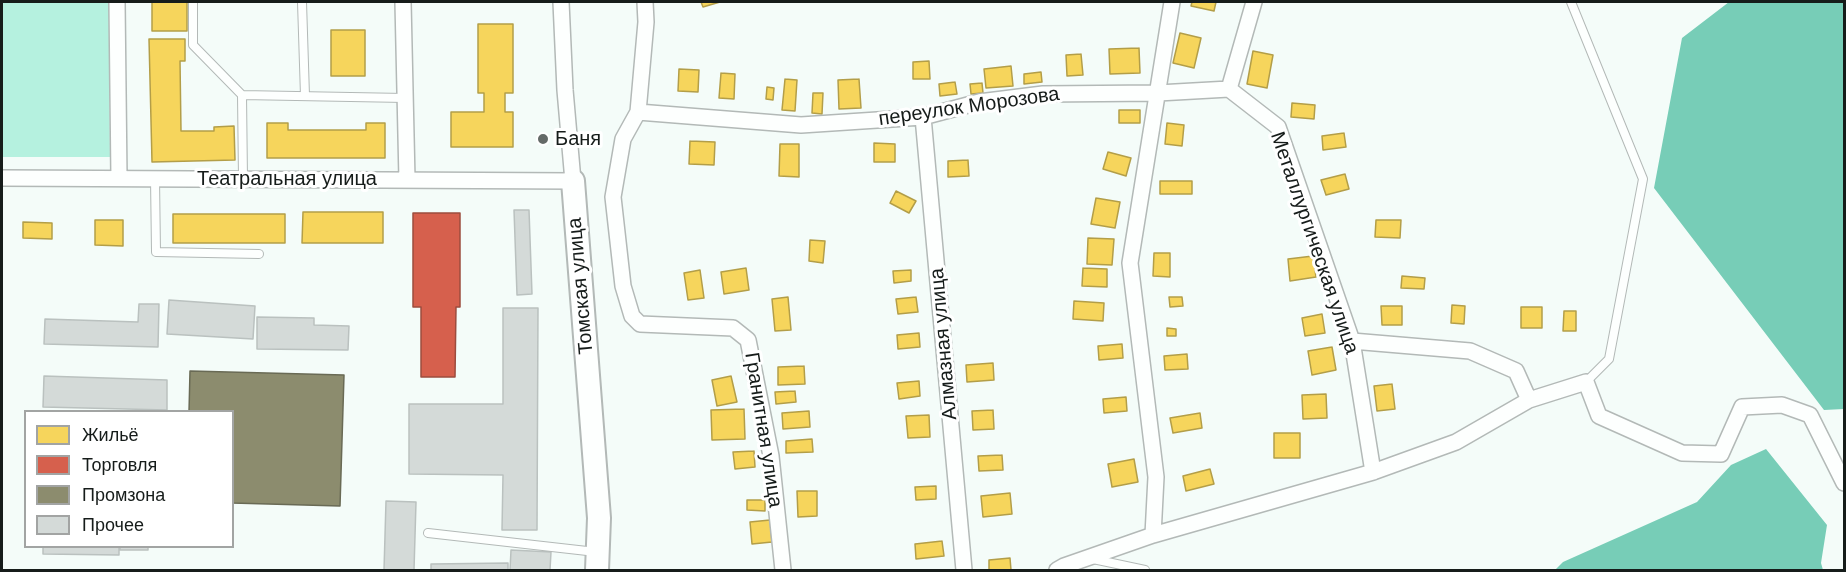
<!DOCTYPE html>
<meta charset="utf-8">
<style>
body{margin:0}
#map{position:relative;width:1846px;height:572px;overflow:hidden;background:#f4fcf9;font-family:Helvetica,sans-serif}
canvas{display:block}
.frame{position:absolute;inset:0;border:3px solid #161c1a;pointer-events:none}
.legend{position:absolute;left:24px;top:410px;width:210px;height:138px;box-sizing:border-box;background:#fff;border:2px solid #a2a4a3;margin:0;padding:8px 10px;list-style:none;font-size:18px;color:#161c1a}
.legend li{display:flex;align-items:center;gap:12px;height:30px}
.legend b{width:30px;border:2px solid #a2a4a3}
</style>
<div id="map">
<canvas width="1846" height="572"></canvas>
<div class="frame"></div>
<ul class="legend">
<li><b style="height:16px;background:#f6d55c"></b>Жильё</li>
<li><b style="height:16px;background:#d6604d"></b>Торговля</li>
<li><b style="height:16px;background:#8c8c6e"></b>Промзона</li>
<li><b style="height:16px;background:#d4dad8"></b>Прочее</li>
</ul>
</div>
<script>
const context = document.querySelector('canvas').getContext('2d');
context.lineJoin = 'round';
function paint(path, color) { context.fillStyle = color; context.fill(path, 'evenodd'); }
const shape = rows => new Path2D(rows.map(r => 'M' + r).join(''));
function stroke(path, color, width, dash) { context.strokeStyle = color; context.lineWidth = width; context.lineCap = dash ? 'butt' : 'round'; context.setLineDash(dash || []); context.stroke(path); }
function write(font, color, halo, rows, align = 'center') {
  context.font = font + ' Helvetica,sans-serif'; context.lineWidth = 6; context.setLineDash([]); context.textBaseline = 'middle'; context.strokeStyle = halo; context.fillStyle = color; for (const [text, x, y, turn = 0] of rows) {
    context.save(); context.translate(x, y); context.rotate((+turn || 0) * Math.PI / 180); context.textAlign = isNaN(turn) ? turn : align; if (halo) context.strokeText(text, 0, 0); context.fillText(text, 0, 0); context.restore();
  }
}
const green = shape([
 [2,2,109,2,110,157,2,157]
]);
const water = shape([
 [1729,2,1844,2,1844,409,1824,410,1654,188,1682,38],
 [1766,449,1827,525,1821,563,1823,570,1555,570,1563,562,1697,502,1731,465]
]);
const homes = shape([
 [152,2,187,2,187,31,152,31,152,2],
 [701,2,720,2,703,7,701,2],
 [1192,2,1216,2,1214,11,1191,6,1192,2],
 [478,24,513,24,513,93,505,93,505,112,513,112,513,147,451,147,451,112,484,112,484,93,478,93,478,24],
 [331,30,365,30,365,76,331,76,331,30],
 [1180,33,1201,38,1194,68,1173,63,1180,33],
 [149,39,185,39,185,61,180,61,181,131,214,131,214,127,234,126,235,160,152,162,149,39],
 [1139,48,1140,73,1110,74,1109,49,1139,48],
 [1253,51,1273,55,1267,88,1247,84,1253,51],
 [1081,54,1083,75,1067,76,1066,55,1081,54],
 [929,61,930,79,913,79,913,62,929,61],
 [1011,66,1013,86,986,88,984,69,1011,66],
 [679,69,699,70,698,92,678,91,679,69],
 [1041,72,1042,82,1024,84,1024,74,1041,72],
 [721,73,735,74,734,99,719,98,721,73],
 [785,79,797,80,795,111,782,110,785,79],
 [859,79,861,108,839,109,838,80,859,79],
 [955,82,957,94,940,96,939,84,955,82],
 [982,83,983,93,971,94,970,84,982,83],
 [767,87,774,88,773,100,766,99,767,87],
 [813,93,823,93,822,114,812,113,813,93],
 [1292,103,1315,105,1314,119,1291,117,1292,103],
 [1119,110,1140,110,1140,123,1119,123,1119,110],
 [267,123,288,123,288,130,366,130,366,123,385,123,385,158,267,158,267,123],
 [1167,123,1184,125,1182,146,1165,144,1167,123],
 [1344,133,1346,147,1323,150,1322,136,1344,133],
 [690,141,715,142,714,165,689,164,690,141],
 [874,143,895,144,895,162,874,162,874,143],
 [780,144,799,144,799,177,779,176,780,144],
 [1108,152,1131,158,1126,176,1103,169,1108,152],
 [968,160,969,176,948,177,948,161,968,160],
 [1345,174,1349,189,1326,195,1321,180,1345,174],
 [1160,181,1192,181,1192,194,1160,194,1160,181],
 [896,191,916,201,909,213,890,203,896,191],
 [1096,198,1120,202,1115,228,1091,224,1096,198],
 [303,212,383,212,383,243,302,243,303,212],
 [173,214,285,214,285,243,173,243,173,214],
 [95,220,123,220,123,246,95,245,95,220],
 [1376,220,1401,220,1400,238,1375,237,1376,220],
 [23,222,52,223,52,239,23,238,23,222],
 [1088,238,1114,239,1112,265,1087,264,1088,238],
 [810,240,825,241,823,263,809,261,810,240],
 [1154,253,1170,253,1170,277,1153,276,1154,253],
 [1313,256,1316,277,1290,281,1288,259,1313,256],
 [746,268,749,290,724,294,721,272,746,268],
 [1083,268,1107,269,1107,287,1082,286,1083,268],
 [700,270,704,298,688,300,684,273,700,270],
 [911,270,911,281,894,283,893,271,911,270],
 [1402,276,1425,278,1424,289,1401,288,1402,276],
 [788,297,791,330,775,331,772,299,788,297],
 [916,297,918,312,898,314,896,299,916,297],
 [1169,297,1182,297,1183,306,1170,307,1169,297],
 [1074,301,1104,303,1103,321,1073,319,1074,301],
 [1452,305,1465,306,1464,324,1451,323,1452,305],
 [1381,306,1402,306,1402,325,1382,325,1381,306],
 [1521,307,1542,307,1542,328,1521,328,1521,307],
 [1564,311,1576,311,1576,331,1563,331,1564,311],
 [1322,314,1325,333,1305,336,1302,318,1322,314],
 [1167,328,1176,329,1176,336,1167,336,1167,328],
 [919,333,920,347,898,349,897,335,919,333],
 [1122,344,1123,358,1099,360,1098,346,1122,344],
 [1332,347,1336,370,1312,375,1308,351,1332,347],
 [1187,354,1188,369,1165,370,1164,356,1187,354],
 [993,363,994,380,967,382,966,365,993,363],
 [804,366,805,384,778,385,778,367,804,366],
 [731,376,737,402,717,406,712,380,731,376],
 [919,381,920,396,899,399,897,383,919,381],
 [1392,384,1395,409,1377,411,1374,386,1392,384],
 [795,391,796,402,776,404,775,392,795,391],
 [1326,394,1327,418,1303,419,1302,395,1326,394],
 [1126,397,1127,411,1104,413,1103,399,1126,397],
 [744,409,745,439,712,440,711,410,744,409],
 [993,410,994,429,973,430,972,411,993,410],
 [809,411,810,427,783,429,782,413,809,411],
 [1200,413,1202,428,1173,433,1170,418,1200,413],
 [929,415,930,437,908,438,906,416,929,415],
 [1274,433,1300,433,1300,458,1274,458,1274,433],
 [812,439,813,452,786,453,786,441,812,439],
 [754,451,755,467,735,469,733,452,754,451],
 [1002,455,1003,470,979,471,978,456,1002,455],
 [1134,459,1138,482,1112,487,1108,464,1134,459],
 [1210,469,1214,484,1186,491,1183,476,1210,469],
 [936,486,936,499,916,500,915,487,936,486],
 [797,491,817,491,817,516,798,517,797,491],
 [1010,493,1012,514,983,517,981,496,1010,493],
 [747,500,765,500,765,511,747,510,747,500],
 [770,520,772,542,752,544,750,522,770,520],
 [942,541,944,556,916,559,915,544,942,541],
 [1010,558,1011,570,989,570,989,560,1010,558]
]);
const shops = shape([
 [413,213,460,213,460,307,456,307,455,377,421,377,421,307,413,307,413,213]
]);
const industry = shape([
 [190,371,344,375,340,506,232,503,232,412,189,412,190,371]
]);
const building = shape([
 [514,210,529,210,532,294,517,295,514,210],
 [169,300,255,306,253,339,167,334,169,300],
 [139,304,159,304,158,347,44,344,45,319,138,322,139,304],
 [503,308,538,308,537,530,502,530,503,475,409,474,409,404,503,404,503,308],
 [257,317,314,318,314,325,349,326,348,350,257,349,257,317],
 [44,376,167,380,167,410,43,407,44,376],
 [386,501,416,502,414,570,384,570,386,501],
 [43,546,119,546,119,555,43,554,43,546],
 [120,546,148,546,148,550,120,550,120,546],
 [511,550,551,552,550,570,510,570,511,550],
 [508,563,508,570,431,570,431,564,508,563]
]);
const lane = shape([
 [193,2,193,45,242,95,243,179],
 [302,2,305,96],
 [1571,2,1643,179,1609,359,1586,382],
 [242,95,405,98],
 [155,178,156,252,259,254],
 [428,533,596,552],
 [1093,559,1145,570]
]);
const street = shape([
 [117,2,119,178],
 [403,2,407,180],
 [645,2,646,22,638,112,623,139,613,197,623,286,632,316,640,324,733,328,748,340,771,456,783,570],
 [1254,2,1229,89,1278,127,1352,341,1373,472],
 [638,112,801,125,923,117,979,102,1043,94,1158,93,1229,89],
 [923,117,964,570],
 [2,178,573,181,565,90,561,2],
 [1352,341,1470,351,1516,371,1529,400],
 [1153,535,1156,477,1130,263,1172,2],
 [1057,570,1064,566,1153,535,1373,472,1456,442,1529,400,1586,382,1599,416,1682,453,1721,454,1742,407,1782,405,1810,415,1844,483]
]);
const secondary = shape([
 [573,181,599,518,597,570]
]);
const markers = [
 [543,139,6,"#646a68"]
];
const streetNames = [
 ["переулок Морозова",969,107,-8],
 ["Театральная улица",287,179],
 ["Металлургическая улица",1314,243,71],
 ["Томская улица",581,286,-95],
 ["Алмазная улица",944,344,-95],
 ["Гранитная улица",763,430,81]
];
const poiNames = [
 ["Баня",555,139]
];
paint(green, '#b5f1df');
paint(water, '#77cdb7');
paint(homes, '#f6d55c');
stroke(homes, '#b39e48', 1.5);
paint(shops, '#d6604d');
stroke(shops, '#9c4c3e', 1.5);
paint(industry, '#8c8c6e');
stroke(industry, '#696a55', 1.5);
paint(building, '#d4dad8');
stroke(building, '#bac1bf', 1.5);
stroke(lane, '#b3b9b7', 10);
stroke(street, '#b3b9b7', 18);
stroke(secondary, '#b3b9b7', 26);
stroke(lane, '#fdfffe', 8);
stroke(street, '#fdfffe', 15);
stroke(secondary, '#fdfffe', 22);
for (const [x, y, r, color] of markers) { const dot = new Path2D(); dot.arc(x, y, r, 0, 2 * Math.PI); context.fillStyle = color; context.fill(dot); stroke(dot, '#fff', 2); }
write('20px', '#161c1a', '#fff', streetNames);
write('20px', '#161c1a', '#fff', poiNames, 'left');
</script>
